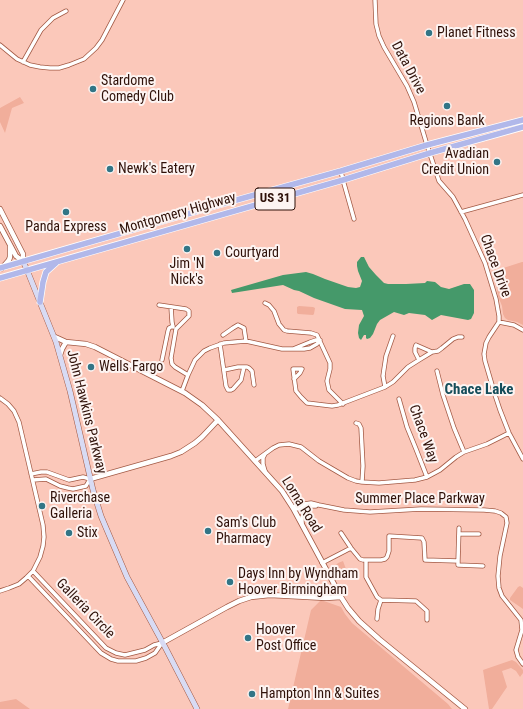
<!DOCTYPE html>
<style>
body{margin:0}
canvas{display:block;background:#fbc8ba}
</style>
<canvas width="523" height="709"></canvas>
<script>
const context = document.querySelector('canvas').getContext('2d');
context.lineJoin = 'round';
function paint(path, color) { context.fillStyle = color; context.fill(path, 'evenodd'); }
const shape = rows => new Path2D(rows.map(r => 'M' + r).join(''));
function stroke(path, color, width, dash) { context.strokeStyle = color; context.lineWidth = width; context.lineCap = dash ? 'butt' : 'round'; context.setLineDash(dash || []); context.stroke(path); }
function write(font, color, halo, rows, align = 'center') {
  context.font = font + ' "Roboto Condensed",sans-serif'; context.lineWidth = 4; context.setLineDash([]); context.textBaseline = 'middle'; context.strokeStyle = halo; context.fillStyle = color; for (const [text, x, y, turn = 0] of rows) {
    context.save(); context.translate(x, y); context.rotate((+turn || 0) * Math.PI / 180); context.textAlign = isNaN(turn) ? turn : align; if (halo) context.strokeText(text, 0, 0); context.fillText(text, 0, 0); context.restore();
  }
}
const green = shape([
 [20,97,24,103,12,108,5,133,0,122,0,108],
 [522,262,523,262,523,325,517,322,508,320,505,318,503,314,502,306,498,296,494,271],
 [299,306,313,307,315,308,314,314,313,315,298,314,297,313,297,307],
 [343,561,349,577,341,580,336,565,338,563],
 [520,586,523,588,523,609,510,600,510,598,518,587],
 [321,600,341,607,345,614,352,623,448,704,452,709,288,709,311,610],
 [512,660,516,662,523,670,523,673,520,677,516,671,511,668,502,671,507,687,492,709,489,709,483,670],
 [16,699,30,709,0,709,0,702]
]);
const water = shape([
 [361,257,364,257,369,267,376,275,384,283,388,284,406,284,425,283,427,281,435,282,441,287,449,289,464,284,470,284,474,290,474,313,471,319,468,320,441,315,432,320,425,315,409,313,404,315,394,312,380,320,377,324,373,334,370,338,367,339,366,338,366,335,364,335,361,340,359,338,358,333,359,325,364,316,362,310,345,309,314,298,299,291,294,290,283,285,232,293,231,290,283,275,306,272,313,274,325,279,348,287,356,288,360,287,362,281,358,271,357,266,357,262]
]);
const minor = shape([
 [375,0,376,24,379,36,384,47,407,86,414,102,427,145,439,181,453,197,465,219,485,263,496,299,499,316,499,322,489,337,486,343,484,354,485,361,495,395,500,410,509,433,523,459],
 [0,45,17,59,30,65,40,67,50,68,59,68,69,65,84,59,96,48,102,40,123,0],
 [23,62,41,30,53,18,66,11],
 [341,171,343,180,354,219],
 [461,212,523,195],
 [265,303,269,305,274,311,279,324,284,330,287,331,311,333,317,335,330,363,330,369,327,381,329,390,343,404],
 [159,305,186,309,189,311,189,316,176,329,171,358,172,364,175,367,188,375],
 [171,307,172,322,173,327],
 [499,322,514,325,523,330],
 [223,335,233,328,238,325,244,328,246,341],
 [220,344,226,386,228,390,231,390,233,389,241,380,244,367],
 [162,360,168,331,169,328,173,326],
 [419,360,415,352,415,348,416,345,432,352],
 [224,370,238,367,247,367,249,368,252,371,254,385],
 [437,371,443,395,454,428,464,452],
 [294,379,300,373,302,369,293,369,295,384,296,391,301,397,307,403,332,406,338,405,385,387,393,382,408,367,419,360,432,352,438,351,442,348,453,339,458,337,462,337],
 [385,387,383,376,384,369,386,356,393,336],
 [182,391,188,375,195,360,204,351,210,348,224,343,246,341,282,349,304,349,310,348,317,344,320,340,316,340,310,342,293,349],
 [0,398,8,404,14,411,19,422,43,525,44,537,43,546,40,557,33,571,26,578,19,584,9,588,0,591],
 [399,399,407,427,416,449,427,477],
 [356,423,359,424,361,428,363,466,362,482],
 [255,461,273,448,279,445,289,444,301,447,319,461,348,478,356,481,362,482,379,483,415,480,427,477,440,470,456,457,464,452,487,444,509,433],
 [265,471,263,464,263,458,265,454],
 [31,474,41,472,47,472,69,480,83,477,90,479,86,486,73,489,68,488,60,486,46,479,33,480],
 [293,508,297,505,311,503,319,505,344,510,370,512,421,509,484,510,495,511,501,513,506,517,507,523,500,556,498,576,499,588,502,596,521,620,522,630,516,650,518,657,523,664],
 [293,508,299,509,307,506,316,506],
 [302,523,302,517,307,506],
 [341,533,351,548,360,559,363,560,381,560,385,559,387,557,389,551,389,536,422,538,424,542,425,560,458,561,459,528],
 [459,534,479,534],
 [366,560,366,577,377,597,381,600,378,609,377,619],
 [458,561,458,565,483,566],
 [322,563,351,548],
 [33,571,106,648,116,653,125,655,145,650,154,645,162,643],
 [28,576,101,653,111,659,118,661,136,661,146,658,155,653,162,643],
 [381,600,416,601,427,611,427,620]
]);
const tertiary = shape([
 [0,209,23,254,23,261],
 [0,226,16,256,23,261],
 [2,268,9,260,10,257,10,246],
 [55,337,66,342,86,344,95,347,185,393,202,405,218,420,282,491,293,508,341,597,348,608,359,621,379,639,465,709],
 [60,355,62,349,66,342],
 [90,479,171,456,181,452,195,443,202,437,218,420],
 [162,643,227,607,239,601,251,597,270,595,326,598,341,597]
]);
const secondary = shape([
 [23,261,27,270,56,342,70,391,93,490,101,516,127,577,165,647,197,709]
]);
const primary = shape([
 [0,268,215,206,341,171,427,145,523,120],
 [0,278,343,180,430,153,523,127],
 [40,302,43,282,46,272,56,263]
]);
const markers = [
 [429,33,4,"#327586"],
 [93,89,4,"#327586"],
 [447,106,4,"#327586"],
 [497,162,4,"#327586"],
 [110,169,4,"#327586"],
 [66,212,4,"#327586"],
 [187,249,4,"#327586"],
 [217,253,4,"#327586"],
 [91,367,4,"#327586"],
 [42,506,4,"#327586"],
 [208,531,4,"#327586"],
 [69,533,4,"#327586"],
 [230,582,4,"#327586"],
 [248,638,4,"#327586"],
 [252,694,4,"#327586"]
];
const shields = [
 [275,199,40]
];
const shieldNames = [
 ["US 31",275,199]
];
const poiNames = [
 ["Planet Fitness",437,33],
 ["Stardome",101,81],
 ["Comedy Club",101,97],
 ["Regions Bank",447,121,"center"],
 ["Avadian",489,154,"right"],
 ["Credit Union",489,170,"right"],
 ["Newk's Eatery",118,169],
 ["Panda Express",66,227,"center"],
 ["Courtyard",225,253],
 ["Jim 'N",187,264,"center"],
 ["Nick's",187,280,"center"],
 ["Wells Fargo",99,367],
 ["Riverchase",50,498],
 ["Galleria",50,514],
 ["Sam's Club",216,523],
 ["Pharmacy",216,539],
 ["Stix",77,533],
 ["Days Inn by Wyndham",238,574],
 ["Hoover Birmingham",238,590],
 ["Hoover",256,630],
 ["Post Office",256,646],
 ["Hampton Inn & Suites",260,694]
];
const streetNames = [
 ["Data Drive",408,68,62],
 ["Montgomery Highway",178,214,-16],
 ["Chace Drive",495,266,70],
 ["John Hawkins Parkway",86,412,76],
 ["Chace Way",423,434,70],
 ["Summer Place Parkway",420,499],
 ["Lorna Road",301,505,58],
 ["Galleria Circle",85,609,46]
];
const neighbourhoodNames = [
 ["Chace Lake",479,390]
];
paint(green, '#f1ae9b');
paint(water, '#45996a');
stroke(minor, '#a35a45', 5);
stroke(tertiary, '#a35a45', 6);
stroke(secondary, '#a35a45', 6);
stroke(primary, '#fff', 7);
stroke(minor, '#fff', 3.5);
stroke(tertiary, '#fff', 4.5);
stroke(secondary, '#d8dbf4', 5);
stroke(primary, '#b1b8ea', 5.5);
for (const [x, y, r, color] of markers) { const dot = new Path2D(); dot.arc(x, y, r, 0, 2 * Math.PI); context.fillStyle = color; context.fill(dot); stroke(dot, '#fdf4f2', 1.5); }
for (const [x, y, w] of shields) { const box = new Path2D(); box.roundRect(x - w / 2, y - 11, w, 22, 3); context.fillStyle = '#fdf4f2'; context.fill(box); stroke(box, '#2f1109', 1); }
write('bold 13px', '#2f1109', null, shieldNames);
write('14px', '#2f1109', '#fdf4f2', poiNames, 'left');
write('14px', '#2f1109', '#fdf4f2', streetNames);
write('bold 15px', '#154d5a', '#fdf4f2', neighbourhoodNames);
</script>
